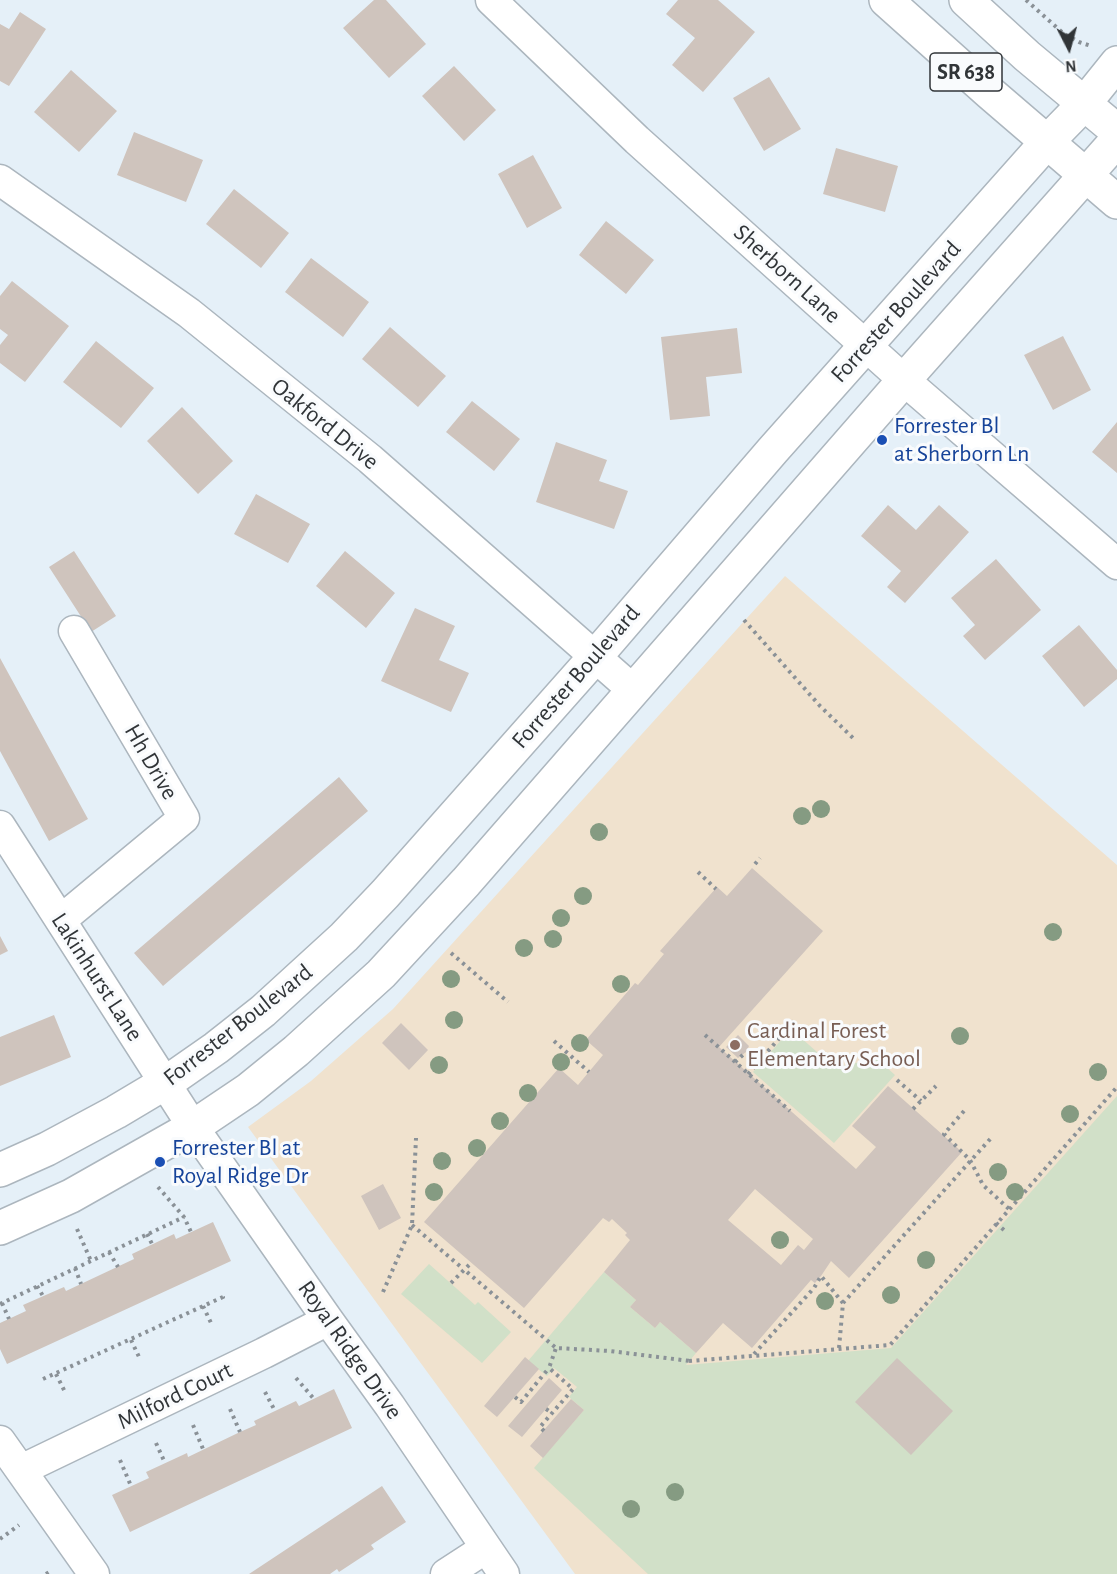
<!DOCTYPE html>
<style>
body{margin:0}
#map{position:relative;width:1117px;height:1574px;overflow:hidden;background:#e5f0f8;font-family:"Alegreya Sans",sans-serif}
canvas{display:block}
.north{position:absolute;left:1039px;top:18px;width:60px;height:60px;-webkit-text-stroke:4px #f9fbfd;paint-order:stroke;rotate:174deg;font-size:16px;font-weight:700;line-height:24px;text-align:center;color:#313538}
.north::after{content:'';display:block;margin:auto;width:21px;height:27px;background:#313538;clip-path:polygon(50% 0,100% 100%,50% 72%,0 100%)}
</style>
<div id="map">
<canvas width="1117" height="1574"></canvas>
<div class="north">N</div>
</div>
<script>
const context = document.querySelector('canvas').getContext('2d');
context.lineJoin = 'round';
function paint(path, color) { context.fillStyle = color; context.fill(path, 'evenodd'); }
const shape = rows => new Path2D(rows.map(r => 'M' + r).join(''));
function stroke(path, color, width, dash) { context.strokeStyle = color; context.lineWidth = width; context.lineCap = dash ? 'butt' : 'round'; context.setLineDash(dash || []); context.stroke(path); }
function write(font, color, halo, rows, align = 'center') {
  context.font = font + ' "Alegreya Sans",sans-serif'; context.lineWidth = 6; context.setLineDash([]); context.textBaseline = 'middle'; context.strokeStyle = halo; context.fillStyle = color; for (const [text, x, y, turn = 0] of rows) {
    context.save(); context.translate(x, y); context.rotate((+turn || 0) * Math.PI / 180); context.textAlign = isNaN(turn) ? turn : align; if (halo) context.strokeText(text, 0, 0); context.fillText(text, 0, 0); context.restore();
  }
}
const education = shape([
 [785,576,1117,865,1117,1574,575,1574,248,1127,311,1081,393,1009]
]);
const green = shape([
 [791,1029,835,1068,876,1058,895,1075,834,1143,753,1072],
 [1117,1096,1117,1574,648,1574,534,1468,584,1410,569,1397,577,1387,554,1368,547,1376,528,1361,604,1272,636,1300,630,1307,655,1328,660,1322,696,1353,686,1365,891,1348],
 [429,1264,475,1305,478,1302,511,1332,482,1363,401,1294]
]);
const building = shape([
 [374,0,386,0,426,44,389,78,343,28],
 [678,0,718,0,755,32,703,92,672,65,695,38,666,14],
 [20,12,46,29,9,86,0,81,0,24,9,29],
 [454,66,496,110,464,141,422,96],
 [71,70,117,111,79,152,34,112],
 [769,77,801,129,764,151,733,98],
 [134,132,203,160,186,202,117,175],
 [836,148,898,166,885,212,823,194],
 [533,155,562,208,527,228,498,174],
 [234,189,289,233,261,268,206,224],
 [606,221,654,260,626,294,579,255],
 [311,258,369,302,343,337,285,292],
 [12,281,69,326,25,382,0,363,0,345,8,335,0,329,0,296],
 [390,327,446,376,418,407,362,359],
 [737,328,742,373,706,377,710,416,670,420,661,337],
 [1063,336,1091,390,1053,410,1024,355],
 [96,341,154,388,121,428,63,382],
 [472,401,520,439,494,471,446,432],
 [182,407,233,461,198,494,147,441],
 [1117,422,1117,473,1092,452],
 [556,442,607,460,599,481,628,491,614,529,536,502],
 [256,494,310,524,288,563,234,534],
 [888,505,916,530,939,505,969,532,905,603,887,587,901,571,861,536],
 [74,551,116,616,91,632,49,567],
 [345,551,395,593,366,628,316,586],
 [996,559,1041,610,985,660,963,636,975,625,951,598],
 [415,608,455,626,439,660,469,673,451,712,381,681],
 [1079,625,1117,670,1117,679,1084,707,1042,656],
 [0,658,88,819,49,841,0,751],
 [339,777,368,811,163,986,134,953],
 [752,868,823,931,719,1047,856,1169,876,1147,852,1126,888,1086,962,1152,849,1278,831,1261,821,1276,815,1283,811,1280,752,1348,723,1323,696,1353,660,1322,655,1328,630,1307,636,1300,604,1272,630,1240,625,1235,627,1233,612,1219,609,1222,603,1218,524,1308,424,1222,559,1068,578,1085,603,1055,586,1040,635,983,638,985,664,954,660,951,717,887,727,896],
 [755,1189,813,1239,804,1250,798,1245,781,1265,728,1220],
 [0,936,8,951,0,955],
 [54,1015,71,1057,0,1086,0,1037],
 [401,1023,428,1050,409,1070,382,1043],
 [738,1035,749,1046,746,1052,738,1058,726,1047],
 [383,1184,401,1218,379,1230,361,1196],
 [213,1222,231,1261,7,1364,0,1349,0,1323,26,1311,23,1305,64,1287,66,1291,134,1259,132,1254,174,1234,176,1239],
 [525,1357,539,1369,497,1417,484,1406],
 [897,1358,953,1411,911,1455,855,1402],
 [549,1378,562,1390,522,1437,508,1426],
 [334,1389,352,1428,130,1532,112,1495,149,1478,146,1472,187,1453,188,1457,240,1432,256,1425,254,1421,296,1401,299,1406],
 [571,1399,584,1410,543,1458,530,1446],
 [382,1486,406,1522,371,1545,374,1549,339,1572,337,1569,330,1574,249,1574]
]);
const path = shape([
 [1026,0,1063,33,1079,42,1091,46],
 [744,620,820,706,853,738],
 [755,864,760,858],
 [698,872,716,889],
 [451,953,508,1002],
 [705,1035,790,1111],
 [554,1041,589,1072],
 [735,1062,746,1052],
 [748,1074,797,1018],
 [897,1080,921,1101],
 [913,1109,936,1086],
 [964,1111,944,1134,970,1160,983,1185,1009,1209],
 [158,1187,184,1217,191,1232],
 [996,1223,1004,1230],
 [412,1225,461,1267],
 [77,1229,91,1261],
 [147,1234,152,1244],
 [109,1252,118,1267],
 [75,1268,81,1284],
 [467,1272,556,1348,610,1351,690,1361],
 [451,1283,471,1263],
 [37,1286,43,1296],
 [383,1292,412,1225,416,1138],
 [2,1303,9,1319],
 [0,1304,184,1217],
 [203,1306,212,1325],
 [131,1340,140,1359],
 [839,1348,843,1303,992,1137],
 [754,1354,814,1288,821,1276,843,1303],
 [689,1361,890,1345,1117,1087],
 [56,1374,66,1394],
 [296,1378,314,1399],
 [43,1379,223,1297,221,1293],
 [265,1392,275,1411],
 [515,1397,521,1402,549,1368],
 [230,1409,240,1432],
 [546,1409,552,1413],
 [193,1425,203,1449],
 [544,1431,540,1427,573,1389,549,1368,556,1348],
 [156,1443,165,1463],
 [120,1460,131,1486],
 [0,1539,19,1525],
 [46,1574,51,1571]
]);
const street = shape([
 [491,0,637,140,904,380,1117,564],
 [0,180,189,313,370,459,633,690],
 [0,826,193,1127,328,1320,390,1406,504,1574],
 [61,920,184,818,74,631],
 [0,1441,94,1574],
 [21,1470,264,1353,328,1320],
 [446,1574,486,1548]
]);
const secondary = shape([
 [0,1170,47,1149,116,1112,173,1078,216,1048,263,1011,344,937,385,894,595,657,773,450,1046,143,1084,104,1117,63],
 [0,1228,71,1196,193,1127,248,1090,296,1051,381,974,466,882,904,380,1117,140]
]);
const primary = shape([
 [886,0,990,93,1117,202],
 [966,0,1027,56,1117,131]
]);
const trees = [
 [821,809],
 [802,816],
 [599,832],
 [583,896],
 [561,918],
 [1053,932],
 [553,939],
 [524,948],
 [451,979],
 [621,984],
 [454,1020],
 [960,1036],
 [580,1043],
 [561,1062],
 [439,1065],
 [1098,1072],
 [528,1093],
 [1070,1114],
 [500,1121],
 [477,1148],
 [442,1161],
 [998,1172],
 [434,1192],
 [1015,1192],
 [780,1240],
 [926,1260],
 [891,1295],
 [825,1301],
 [675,1492],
 [631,1509]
];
const markers = [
 [882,440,6,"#1a4fb4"],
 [735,1045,6,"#8d6e63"],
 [160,1162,6,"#1a4fb4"]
];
const shields = [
 [966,72,72]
];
const shieldNames = [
 ["SR 638",966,72]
];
const streetNames = [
 ["Sherborn Lane",787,274,42],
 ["Forrester Boulevard",896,312,-48],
 ["Oakford Drive",325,424,39],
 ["Forrester Boulevard",576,677,-49],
 ["Hh Drive",151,762,60],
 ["Lakinhurst Lane",97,977,57],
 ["Forrester Boulevard",238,1025,-38],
 ["Royal Ridge Drive",350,1350,55],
 ["Milford Court",175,1396,-26]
];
const transitNames = [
 ["Forrester Bl",894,426],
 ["at Sherborn Ln",894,454],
 ["Forrester Bl at",172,1148],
 ["Royal Ridge Dr",172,1176]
];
const educationNames = [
 ["Cardinal Forest",747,1031],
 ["Elementary School",747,1059]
];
paint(education, '#f0e2ce');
paint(green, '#d1e0c8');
paint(building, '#cfc4bd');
stroke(street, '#acb6be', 33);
stroke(secondary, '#acb6be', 36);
stroke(primary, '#acb6be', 36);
stroke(path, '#8a9197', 4, [3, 4.5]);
stroke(street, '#fff', 30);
stroke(secondary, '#fff', 33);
stroke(primary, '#fff', 33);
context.fillStyle = '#859b82';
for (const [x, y] of trees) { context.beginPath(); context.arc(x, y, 9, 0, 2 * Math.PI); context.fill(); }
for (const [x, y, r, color] of markers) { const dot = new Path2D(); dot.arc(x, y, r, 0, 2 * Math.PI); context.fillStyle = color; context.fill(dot); stroke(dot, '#f9fbfd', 2); }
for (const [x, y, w] of shields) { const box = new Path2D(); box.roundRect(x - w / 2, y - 19, w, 38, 4.5); context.fillStyle = '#f9fbfd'; context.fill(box); stroke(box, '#313538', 1.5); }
write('bold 22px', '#313538', null, shieldNames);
write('24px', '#313538', '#f9fbfd', streetNames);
write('24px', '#164399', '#f9fbfd', transitNames, 'left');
write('24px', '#785e54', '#f9fbfd', educationNames, 'left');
</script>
